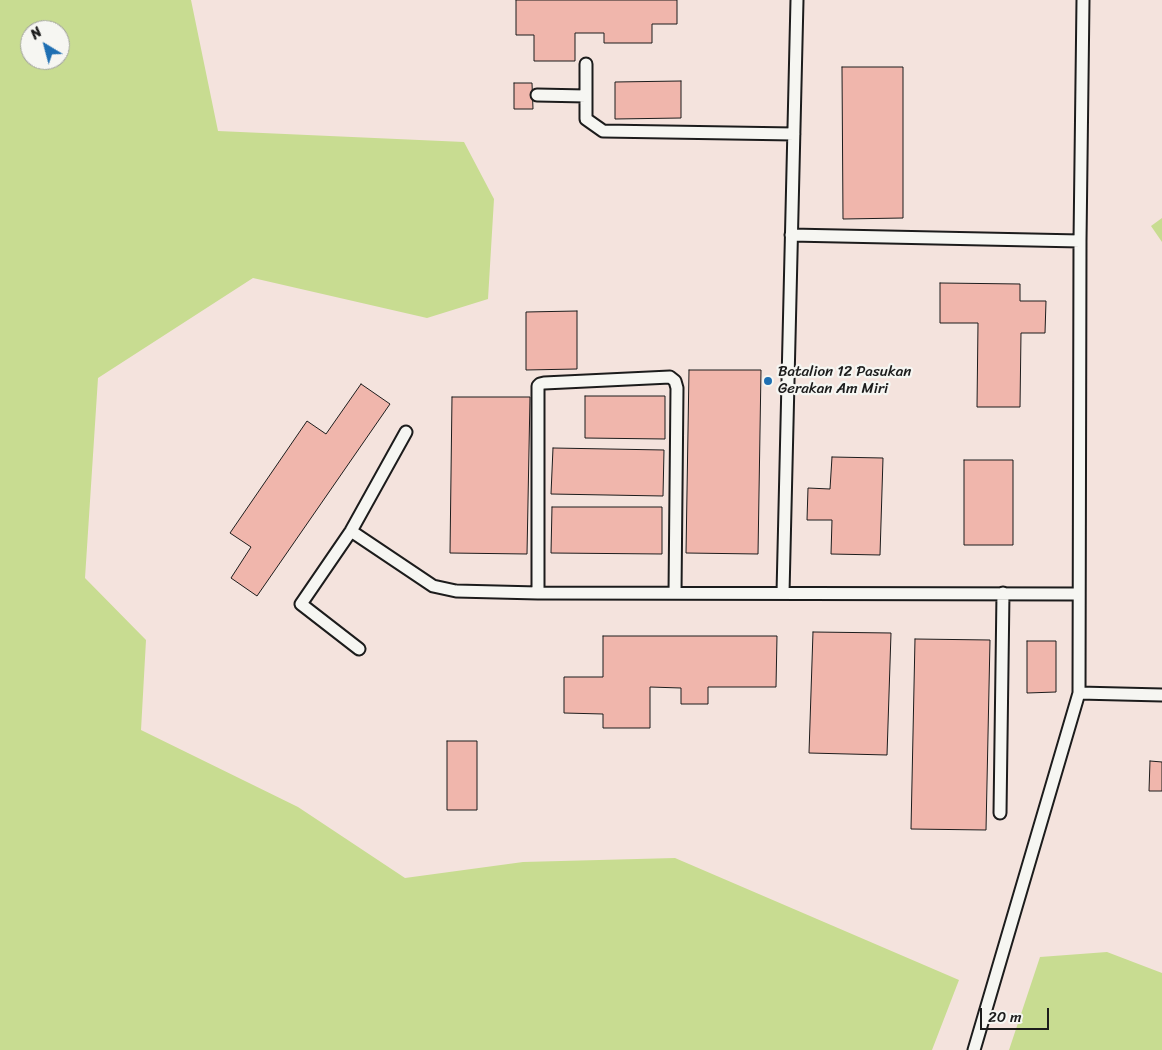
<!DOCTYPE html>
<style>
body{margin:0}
#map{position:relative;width:1162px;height:1050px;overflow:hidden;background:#f4e3dd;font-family:Sriracha,sans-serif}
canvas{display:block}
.north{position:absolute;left:20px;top:20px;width:50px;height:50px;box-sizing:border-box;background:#f6f6f2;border:1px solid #9f9f9c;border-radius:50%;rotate:323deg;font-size:14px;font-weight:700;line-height:20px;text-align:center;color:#1c1c1c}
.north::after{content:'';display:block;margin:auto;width:18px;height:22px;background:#1f6fb2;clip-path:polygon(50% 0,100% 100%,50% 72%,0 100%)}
.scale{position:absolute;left:980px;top:1008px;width:69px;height:22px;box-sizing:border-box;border:2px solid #1c1c1c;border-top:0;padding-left:6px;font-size:15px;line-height:18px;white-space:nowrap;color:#1c1c1c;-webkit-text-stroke:4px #f6f6f2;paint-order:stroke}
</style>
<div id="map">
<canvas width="1162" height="1050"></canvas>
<div class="north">N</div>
<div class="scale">20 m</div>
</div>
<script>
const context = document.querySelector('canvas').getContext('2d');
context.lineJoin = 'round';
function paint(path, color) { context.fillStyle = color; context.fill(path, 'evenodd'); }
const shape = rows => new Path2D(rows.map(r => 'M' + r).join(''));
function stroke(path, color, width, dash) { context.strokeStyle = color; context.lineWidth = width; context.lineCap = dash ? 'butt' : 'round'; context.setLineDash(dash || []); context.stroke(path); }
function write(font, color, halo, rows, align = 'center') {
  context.font = font + ' Sriracha,sans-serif'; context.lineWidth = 4.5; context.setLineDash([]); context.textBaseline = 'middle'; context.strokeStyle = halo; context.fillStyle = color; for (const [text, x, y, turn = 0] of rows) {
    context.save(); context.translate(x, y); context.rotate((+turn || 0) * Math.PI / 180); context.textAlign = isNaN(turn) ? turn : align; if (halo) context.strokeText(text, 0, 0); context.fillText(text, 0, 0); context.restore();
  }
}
const green = shape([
 [0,0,191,0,218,131,464,142,494,199,488,299,427,318,253,278,98,378,85,578,146,640,141,730,298,807,405,878,523,862,675,858,959,980,932,1050,0,1050],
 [30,30,60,30,60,60,30,60],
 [1162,218,1162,242,1151,226],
 [1107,952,1162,973,1162,1050,1009,1050,1040,957]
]);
const building = shape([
 [516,0,677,0,677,24,652,24,652,43,604,43,604,33,575,33,575,61,534,61,534,35,516,35,516,0],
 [842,67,903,67,903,218,843,219,842,67],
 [681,81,681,118,615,119,615,82,681,81],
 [514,83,532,83,533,109,514,109,514,83],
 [940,283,1020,284,1020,301,1046,301,1045,333,1021,333,1020,407,977,407,978,323,940,323,940,283],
 [577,311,577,369,526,370,526,312,577,311],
 [689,370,761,370,758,554,686,553,689,370],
 [361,384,390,404,257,596,231,578,251,547,230,533,307,421,326,434,361,384],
 [585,396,665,396,665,439,585,438,585,396],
 [452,397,530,397,527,554,450,553,452,397],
 [553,448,664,450,663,496,551,494,553,448],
 [832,457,883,458,880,555,831,554,832,520,807,520,808,488,830,489,832,457],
 [964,460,1013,460,1013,545,964,545,964,460],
 [552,507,662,507,662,554,551,553,552,507],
 [813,632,891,633,887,755,809,753,813,632],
 [603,636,777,636,776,687,708,687,708,704,681,704,681,688,650,687,650,728,603,728,603,714,564,713,564,677,603,677,603,636],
 [915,639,990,640,986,830,911,829,915,639],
 [1027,641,1056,641,1056,692,1027,693,1027,641],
 [447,741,477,741,477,810,447,810,447,741],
 [1150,761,1162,762,1162,791,1149,791,1150,761]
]);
const lane = shape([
 [586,64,586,119,603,131,794,134],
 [537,95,586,96],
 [791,235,1080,241],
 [351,531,433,586,456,591,538,593,1078,594],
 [538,593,538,386,540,384,544,383,670,377,675,381,677,388,675,593],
 [783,593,797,0],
 [359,649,301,604,351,531,406,432],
 [1079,693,1162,695],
 [1000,813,1003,593],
 [974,1050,1079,693,1080,241,1083,0]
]);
const markers = [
 [768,381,5,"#1f6fb2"]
];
const poiNames = [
 ["Batalion 12 Pasukan",778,372],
 ["Gerakan Am Miri",778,389]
];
paint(green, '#c8dc91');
paint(building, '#f0b6ac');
stroke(building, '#1c1c1c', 1);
stroke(lane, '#1c1c1c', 15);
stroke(lane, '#f6f6f2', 11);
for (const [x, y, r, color] of markers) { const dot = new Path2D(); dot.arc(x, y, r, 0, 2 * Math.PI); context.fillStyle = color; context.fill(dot); stroke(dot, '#f6f6f2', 2); }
write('15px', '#1c1c1c', '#f6f6f2', poiNames, 'left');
</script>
